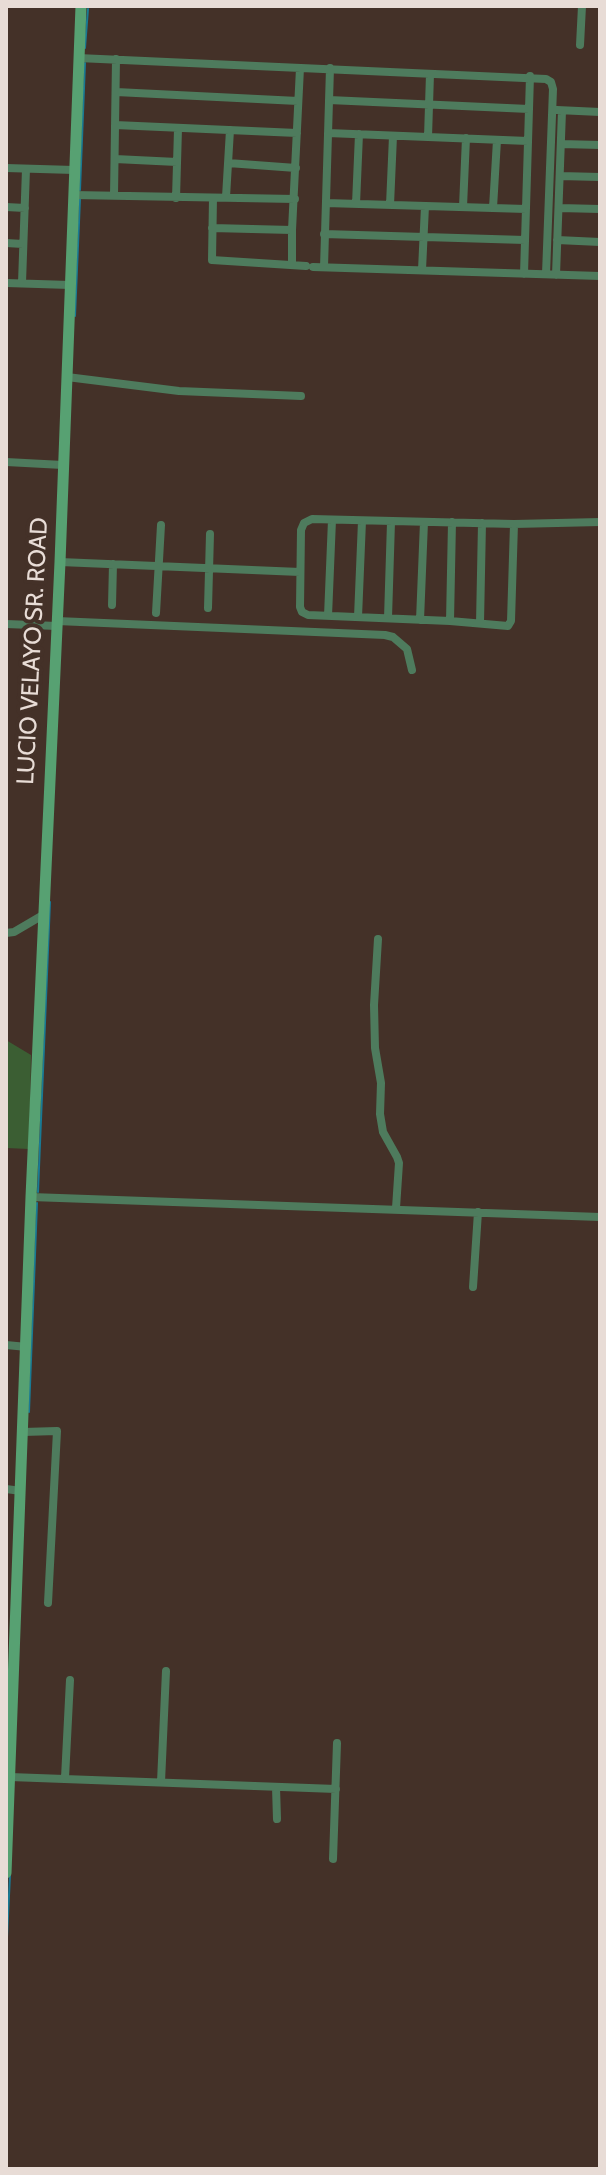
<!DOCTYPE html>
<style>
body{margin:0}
#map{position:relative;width:606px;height:2175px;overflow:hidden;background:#443128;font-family:Cabin,sans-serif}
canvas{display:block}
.frame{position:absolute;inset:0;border:8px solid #e8dcd6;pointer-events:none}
</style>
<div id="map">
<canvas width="606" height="2175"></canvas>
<div class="frame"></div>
</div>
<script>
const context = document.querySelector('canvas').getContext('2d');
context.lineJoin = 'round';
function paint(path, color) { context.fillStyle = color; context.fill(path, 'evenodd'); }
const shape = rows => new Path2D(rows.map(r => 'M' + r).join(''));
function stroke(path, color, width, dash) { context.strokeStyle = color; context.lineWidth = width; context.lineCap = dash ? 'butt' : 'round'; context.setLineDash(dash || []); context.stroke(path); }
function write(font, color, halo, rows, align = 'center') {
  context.font = font + ' Cabin,sans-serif'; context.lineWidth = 8; context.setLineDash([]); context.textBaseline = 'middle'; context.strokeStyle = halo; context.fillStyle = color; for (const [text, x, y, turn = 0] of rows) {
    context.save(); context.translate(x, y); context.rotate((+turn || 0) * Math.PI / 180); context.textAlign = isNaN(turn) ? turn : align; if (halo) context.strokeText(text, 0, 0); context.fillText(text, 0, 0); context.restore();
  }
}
const green = shape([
 [6,1040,31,1055,29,1149,6,1148]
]);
const stream = shape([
 [85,48,88,9],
 [80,190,85,63],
 [75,316,80,199],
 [38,1192,50,902],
 [29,1412,37,1203],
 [6,1958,10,1875]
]);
const minor = shape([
 [580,45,582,6],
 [78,58,546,79,551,82,553,89,546,274],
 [116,92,298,101],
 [329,100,529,109],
 [557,110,600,112],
 [115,125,297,133],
 [328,133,528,141],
 [428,137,430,74],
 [561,144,600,145],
 [115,159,177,162],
 [228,163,296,168],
 [6,168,74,170],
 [560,176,600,177],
 [73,195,295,199],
 [114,195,116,59],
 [226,197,230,130],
 [176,198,178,129],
 [213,198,212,260,306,266],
 [326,203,526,209],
 [356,204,359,134],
 [390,205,393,136],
 [6,207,25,208],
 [463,207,466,138],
 [493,208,497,140],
 [559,208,600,209],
 [212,228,292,230,300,68],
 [292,230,292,265],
 [324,234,525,240],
 [557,240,600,242],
 [6,243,23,244],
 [313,267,600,276],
 [324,267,330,68],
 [422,270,425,206],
 [524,274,530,76],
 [556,275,562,111],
 [6,283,70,285],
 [22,283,26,169],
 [67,377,179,391,301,396],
 [6,462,63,465],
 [514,524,511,621,508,626,450,621,308,615,302,612,300,607,301,530,304,523,312,519,514,524,600,522],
 [60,562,300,572],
 [112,605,113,564],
 [208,608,210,534],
 [156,613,161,525],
 [328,616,332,520],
 [358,617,362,521],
 [388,618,391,522],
 [420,620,424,522],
 [57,621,385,635,393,637,407,649,412,670],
 [450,621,452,522],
 [480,623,482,523],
 [6,624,57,626],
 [6,933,14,932,43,915],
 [378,939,374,1005,375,1048,381,1083,380,1114,383,1132,397,1157,399,1163,396,1208],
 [31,1197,600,1217],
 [473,1287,478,1212],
 [6,1345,27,1347],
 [23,1432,57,1431,48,1603],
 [6,1489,21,1491],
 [10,1777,336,1789],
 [65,1778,70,1680],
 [161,1782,166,1671],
 [276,1787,277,1819],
 [333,1859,337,1743]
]);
const secondary = shape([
 [6,1873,31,1197,60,562,81,6]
]);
const streetNames = [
 ["LUCIO VELAYO SR. ROAD",33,651,-87]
];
paint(green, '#3b5e33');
stroke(stream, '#197a94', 2);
stroke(minor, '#4e7b5d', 8);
stroke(secondary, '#57a172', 11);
write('24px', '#e8dcd6', '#443128', streetNames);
</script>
